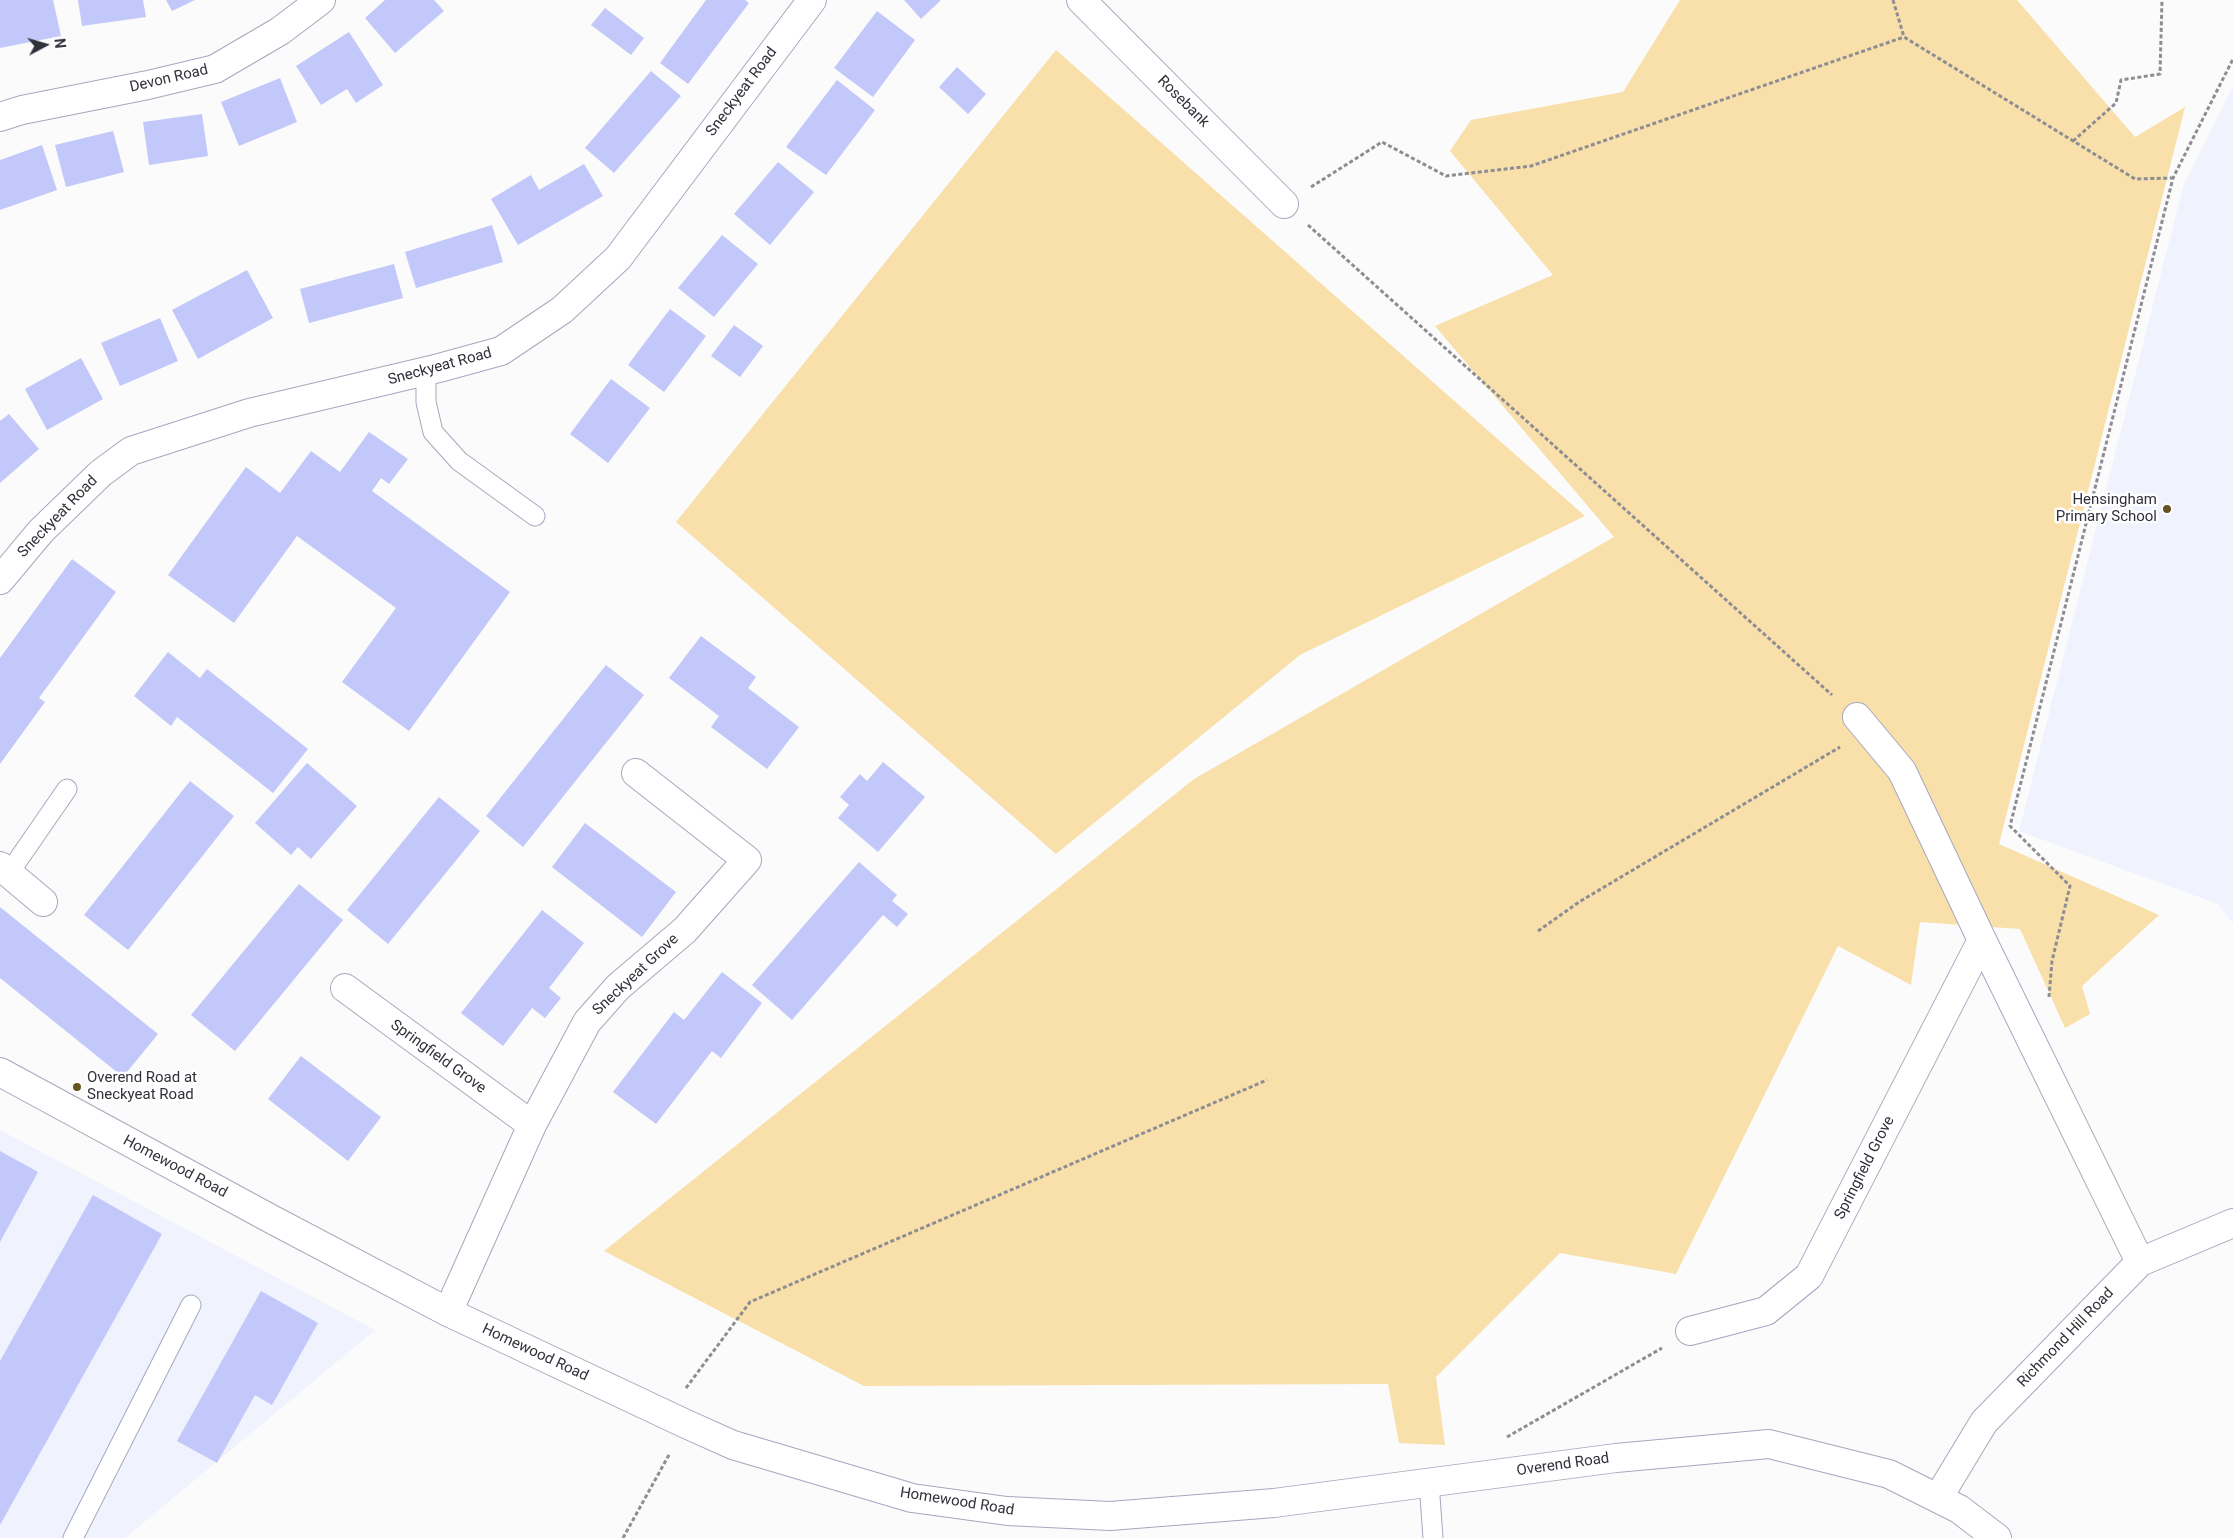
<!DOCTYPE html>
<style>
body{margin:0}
#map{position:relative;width:2233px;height:1538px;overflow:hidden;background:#fbfbfb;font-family:Roboto,sans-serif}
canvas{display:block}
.north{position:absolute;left:20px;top:20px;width:50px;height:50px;-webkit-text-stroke:4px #fff;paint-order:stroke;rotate:84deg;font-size:14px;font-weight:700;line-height:20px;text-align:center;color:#30313a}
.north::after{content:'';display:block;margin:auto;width:18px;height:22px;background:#30313a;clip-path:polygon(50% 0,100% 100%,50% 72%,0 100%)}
</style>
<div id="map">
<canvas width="2233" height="1538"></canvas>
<div class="north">N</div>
</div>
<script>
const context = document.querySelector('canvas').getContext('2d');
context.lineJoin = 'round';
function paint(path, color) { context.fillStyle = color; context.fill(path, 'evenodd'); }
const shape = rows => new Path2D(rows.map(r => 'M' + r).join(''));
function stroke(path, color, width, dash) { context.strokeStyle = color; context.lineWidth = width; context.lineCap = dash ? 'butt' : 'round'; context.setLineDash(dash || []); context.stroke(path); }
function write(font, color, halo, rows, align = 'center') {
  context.font = font + ' Roboto,sans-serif'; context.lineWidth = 5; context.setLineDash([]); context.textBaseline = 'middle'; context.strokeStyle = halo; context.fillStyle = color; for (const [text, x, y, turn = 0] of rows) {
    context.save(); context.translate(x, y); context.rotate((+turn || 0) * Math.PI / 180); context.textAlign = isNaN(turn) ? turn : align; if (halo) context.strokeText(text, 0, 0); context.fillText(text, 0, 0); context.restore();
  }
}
const built = shape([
 [2233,87,2233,924,2218,904,2019,831,2183,187],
 [0,1130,375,1330,125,1538,0,1538]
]);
const green = shape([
 [1680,0,2017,0,2135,137,2185,107,1999,844,2159,915,2082,986,2090,1014,2065,1028,2020,929,1920,922,1911,985,1838,946,1676,1274,1560,1253,1436,1377,1445,1445,1399,1443,1388,1384,864,1386,604,1251,1194,779,1614,537,1435,326,1553,275,1450,151,1471,120,1623,92],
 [1056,50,1585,516,1300,655,1056,854,676,522]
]);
const building = shape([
 [0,0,53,0,61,36,0,48],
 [78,0,143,0,146,17,82,26],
 [166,0,195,0,172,11],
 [385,0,434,0,444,11,395,53,365,18],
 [706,0,745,0,749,3,688,84,660,63],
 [904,0,941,0,921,19],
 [605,8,644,38,631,55,591,25],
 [877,11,915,40,873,97,834,68],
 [349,32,383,85,356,103,347,89,321,105,296,66],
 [957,67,986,94,968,114,939,87],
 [651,71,681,96,614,173,585,148],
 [280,78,297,122,239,146,221,102],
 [837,80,875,110,826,175,786,147],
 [202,114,208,156,149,165,143,122],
 [113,131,124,172,66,187,55,145],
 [42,145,57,190,0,210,0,160],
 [778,162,814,192,770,245,734,214],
 [584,164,603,196,518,245,491,199,531,175,539,190],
 [492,225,503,262,416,288,405,252],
 [722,235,758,264,714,317,678,288],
 [394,264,403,298,309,323,300,289],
 [247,270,273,318,198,359,172,310],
 [670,309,706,336,664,392,628,365],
 [160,318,178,361,120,386,101,343],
 [734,325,763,346,740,377,711,356],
 [81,358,103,399,47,430,25,389],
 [611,379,650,408,608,463,570,434],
 [9,414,39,449,0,483,0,421],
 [369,432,408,459,389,484,381,478,372,491,510,592,409,731,342,682,396,608,297,536,234,623,168,575,246,467,280,493,311,451,340,472],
 [72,559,116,592,39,698,45,702,0,764,0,658],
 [701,636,756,677,748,688,799,727,767,769,711,727,719,716,669,678],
 [168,652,200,678,207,669,308,749,273,793,177,717,171,726,134,696],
 [606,665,644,695,523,847,486,816],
 [883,762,925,797,878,852,838,818,849,805,840,797,860,774,867,781],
 [307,763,357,806,311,859,298,847,291,855,255,823],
 [190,781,234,816,128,950,84,915],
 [439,797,480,831,388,944,347,910],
 [585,823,676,892,642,937,552,867],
 [859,862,897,895,892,901,908,914,897,927,883,915,792,1020,752,985],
 [299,884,343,920,235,1051,191,1015],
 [0,907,158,1034,123,1077,0,978],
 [542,910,584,943,549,988,561,998,545,1018,532,1008,503,1046,461,1013],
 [722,972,762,1003,721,1058,712,1051,656,1124,613,1092,674,1012,684,1020],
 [301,1056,381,1117,348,1161,268,1099],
 [0,1151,38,1172,0,1242],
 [93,1195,162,1234,0,1525,0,1361],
 [261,1291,318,1323,272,1405,255,1395,217,1463,177,1441]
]);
const path = shape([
 [1893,0,1904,37,2135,179,2173,178],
 [2073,141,2116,103,2121,80,2160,74,2162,0],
 [1311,187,1382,142,1446,176,1531,166,1904,37],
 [1308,225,1832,695],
 [1538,931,1579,902,1840,747],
 [2049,997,2052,961,2070,886,2010,826,2173,178,2233,59],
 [686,1388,750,1302,1267,1080],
 [1507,1437,1662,1348],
 [623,1538,670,1453]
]);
const service = shape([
 [426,371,426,402,433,432,459,461,535,516],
 [9,873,67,789],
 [1429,1482,1433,1538],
 [73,1538,191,1305]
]);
const minor = shape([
 [1081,0,1284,204],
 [0,117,22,110,148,85,215,69,280,31,321,0],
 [0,580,41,531,101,473,131,451,249,413,439,368,501,351,562,310,618,258,812,0],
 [1857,717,1902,771,1982,940,2140,1262],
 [0,866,43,902],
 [345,988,532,1125],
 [448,1312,532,1125,587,1022,618,987,685,930,747,860,636,773],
 [1690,1331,1766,1311,1809,1276,1982,940],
 [1938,1498,1984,1422,2140,1262,2233,1223]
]);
const tertiary = shape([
 [0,1072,273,1220,448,1312,686,1424,733,1445,912,1498,1007,1511,1110,1516,1274,1503,1616,1458,1769,1444,1889,1474,1959,1509,1997,1538]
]);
const markers = [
 [2167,509,5,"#675321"],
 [77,1087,5,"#675321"]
];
const streetNames = [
 ["Devon Road",169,79,-13],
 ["Sneckyeat Road",742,92,-53],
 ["Rosebank",1183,102,45],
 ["Sneckyeat Road",440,367,-15],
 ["Sneckyeat Road",58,517,-46],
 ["Sneckyeat Grove",636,975,-43],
 ["Springfield Grove",438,1057,36],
 ["Homewood Road",175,1167,28],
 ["Springfield Grove",1865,1168,-63],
 ["Richmond Hill Road",2066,1338,-46],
 ["Homewood Road",535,1353,25],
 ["Overend Road",1563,1465,-8],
 ["Homewood Road",957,1502,9]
];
const poiNames = [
 ["Hensingham",2157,500],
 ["Primary School",2157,517],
 ["Overend Road at",87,1078,"left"],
 ["Sneckyeat Road",87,1095,"left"]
];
paint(built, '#f0f2fe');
paint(green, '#f9e0ab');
paint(building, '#c2c8f9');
stroke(service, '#a5a8be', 21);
stroke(minor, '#a5a8be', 30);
stroke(tertiary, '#a5a8be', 30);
stroke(path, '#8d8d92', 3, [4, 2.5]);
stroke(service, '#fff', 19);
stroke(minor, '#fff', 28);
stroke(tertiary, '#fff', 28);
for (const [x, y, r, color] of markers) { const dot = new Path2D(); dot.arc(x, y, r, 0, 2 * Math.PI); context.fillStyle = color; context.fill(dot); stroke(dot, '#fff', 2); }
write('15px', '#30313a', '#fff', streetNames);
write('15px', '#30313a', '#fff', poiNames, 'right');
</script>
